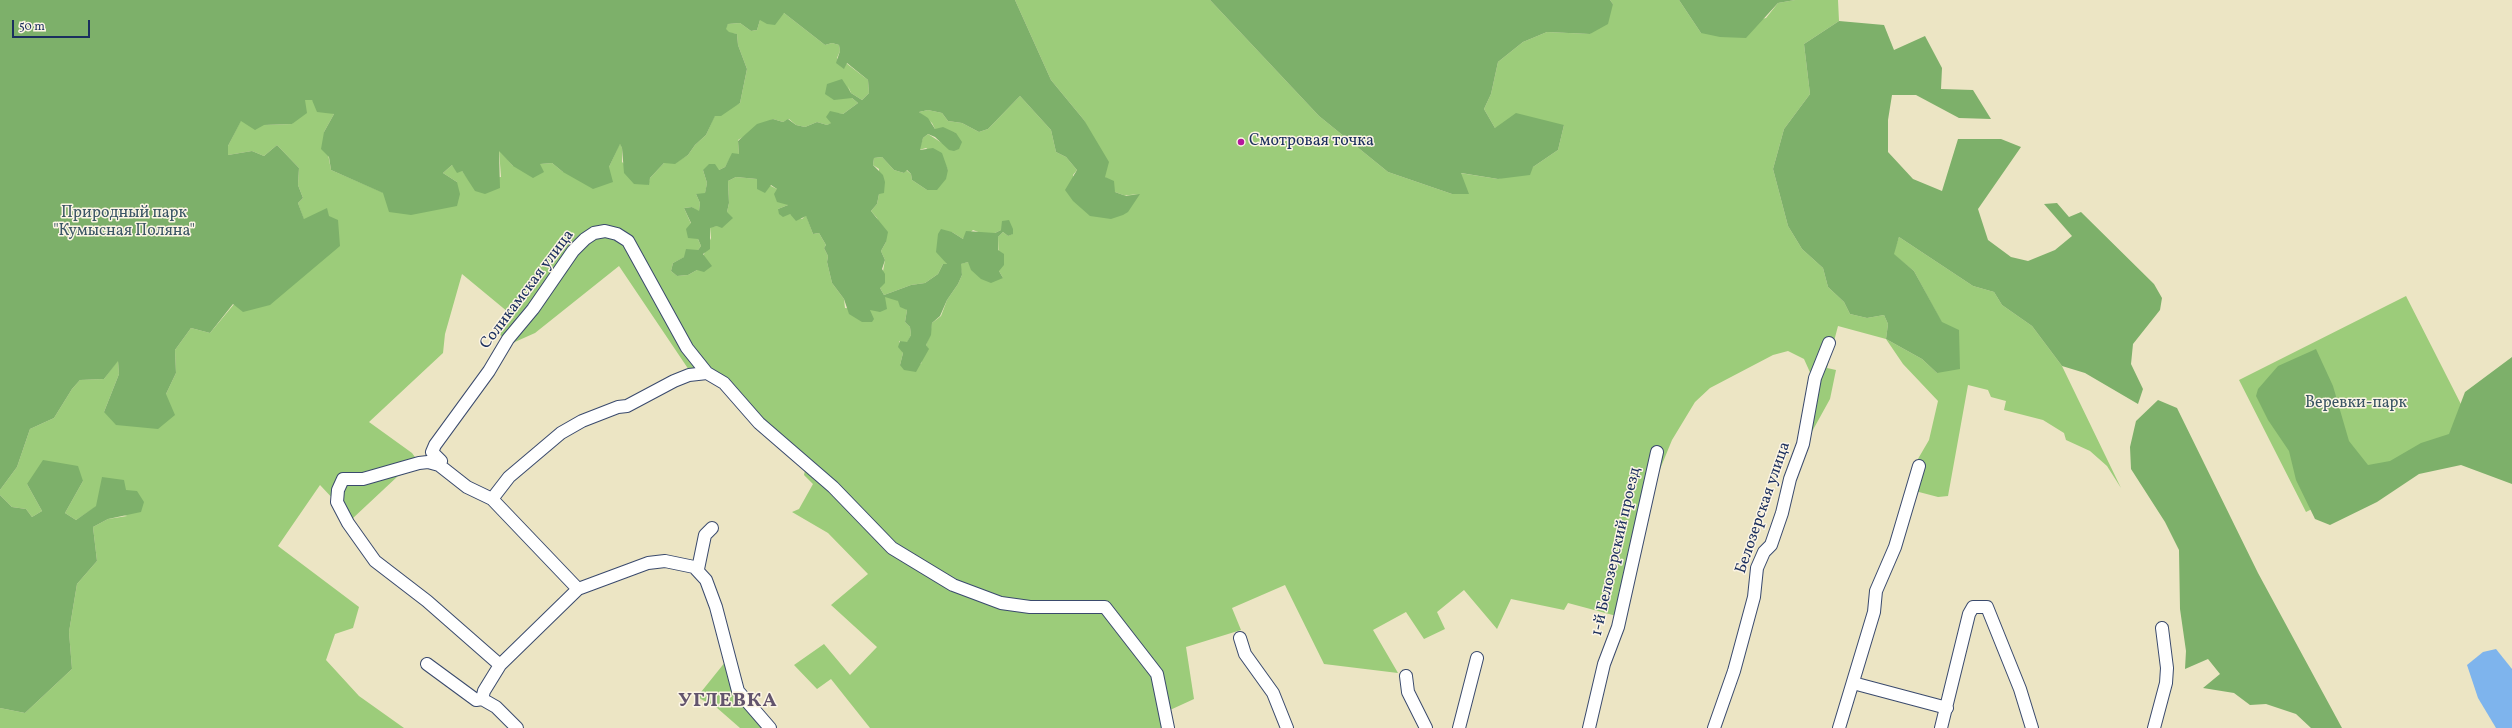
<!DOCTYPE html>
<meta charset="utf-8">
<style>
body{margin:0}
#map{position:relative;width:2512px;height:728px;overflow:hidden;background:#ece5c4;font-family:Vollkorn,serif}
canvas{display:block}
.scale{position:absolute;left:12px;top:20px;width:78px;height:18px;box-sizing:border-box;border:2px solid #1b2f5e;border-top:0;padding-left:5px;font-size:12px;line-height:14px;white-space:nowrap;color:#1b2f5e;-webkit-text-stroke:3px #fcf5e5;paint-order:stroke}
</style>
<div id="map">
<canvas width="2512" height="728"></canvas>
<div class="scale">50 m</div>
</div>
<script>
const context = document.querySelector('canvas').getContext('2d');
context.lineJoin = 'round';
function paint(path, color) { context.fillStyle = color; context.fill(path, 'evenodd'); }
const shape = rows => new Path2D(rows.map(r => 'M' + r).join(''));
function stroke(path, color, width, dash) { context.strokeStyle = color; context.lineWidth = width; context.lineCap = dash ? 'butt' : 'round'; context.setLineDash(dash || []); context.stroke(path); }
function write(font, color, halo, rows, align = 'center') {
  context.font = font + ' Vollkorn,serif'; context.lineWidth = 3; context.setLineDash([]); context.textBaseline = 'middle'; context.strokeStyle = halo; context.fillStyle = color; for (const [text, x, y, turn = 0] of rows) {
    context.save(); context.translate(x, y); context.rotate((+turn || 0) * Math.PI / 180); context.textAlign = isNaN(turn) ? turn : align; if (halo) context.strokeText(text, 0, 0); context.fillText(text, 0, 0); context.restore();
  }
}
const green = shape([
 [1015,0,1210,0,1319,116,1388,172,1452,194,1460,173,1498,179,1533,167,1558,150,1564,125,1495,128,1484,109,1491,94,1498,62,1523,42,1547,32,1590,34,1613,4,1610,0,1679,0,1701,33,1766,18,1778,3,1795,0,1838,0,1839,21,1804,44,1810,94,1784,129,1773,169,1788,226,1802,249,1823,268,1828,287,1844,302,1850,314,1867,318,1884,315,1888,324,1886,339,1922,359,1937,373,1942,323,1914,271,1893,254,1899,237,1973,286,1994,292,2002,305,2032,326,2062,366,2121,488,2107,466,2090,451,2066,440,2064,433,2043,420,2004,410,2006,401,1991,397,1988,390,1968,385,1948,496,1938,497,1919,492,1914,493,1915,464,1929,440,1938,401,1903,364,1886,339,1838,326,1827,368,1836,370,1830,399,1809,437,1813,379,1804,359,1788,351,1773,355,1710,388,1695,402,1672,440,1656,479,1624,618,1568,603,1564,610,1511,599,1497,629,1464,590,1437,612,1445,629,1424,639,1406,612,1373,630,1398,673,1324,664,1285,585,1232,608,1241,630,1186,647,1194,699,1170,710,1172,728,870,728,831,679,817,689,794,665,824,644,850,675,877,647,831,605,868,574,828,533,792,512,799,509,813,484,804,475,806,466,721,385,689,370,619,266,535,333,508,345,499,333,514,317,462,274,445,334,443,353,369,422,412,453,423,468,398,476,352,519,320,485,278,546,359,607,353,628,335,634,326,660,359,696,404,728,0,728,0,708,25,713,72,669,69,632,77,584,97,561,93,527,108,519,127,516,97,506,76,520,65,513,83,481,27,484,42,511,32,517,26,509,12,507,0,495,0,490,17,467,30,429,54,418,72,389,80,380,104,379,118,360,119,374,104,412,166,394,176,373,175,350,191,328,210,333,304,220,298,203,303,198,298,185,299,168,277,145,264,156,252,151,228,155,228,146,241,120,264,125,292,124,304,100,312,100,334,114,324,132,331,170,384,193,457,182,443,173,452,165,462,171,468,179,501,177,499,150,513,166,552,163,563,172,609,167,620,143,622,148,622,162,648,185,650,178,664,163,675,163,688,155,695,145,706,135,715,115,740,103,747,69,738,45,737,34,729,33,725,29,728,24,740,23,751,31,757,30,760,20,784,13,825,45,832,43,839,45,840,51,837,58,844,68,846,63,868,80,869,93,862,100,851,93,848,86,852,98,858,103,843,114,835,113,832,123,827,125,817,122,805,127,796,125,789,119,783,122,773,119,738,140,739,154,729,160,725,167,719,170,703,170,707,183,705,194,696,194,700,203,699,212,692,207,684,208,701,246,698,250,673,263,671,271,677,276,688,275,697,270,711,238,710,227,717,226,727,212,729,203,728,181,736,177,757,179,777,189,788,205,778,209,802,219,806,215,813,234,819,233,826,245,824,248,828,256,827,262,832,283,844,299,845,308,870,310,885,297,891,297,899,301,907,310,905,322,910,327,911,335,907,343,899,341,903,353,900,365,921,364,923,356,928,349,926,345,930,335,932,323,941,316,947,300,958,284,962,275,960,264,968,262,1003,278,999,271,998,237,1003,232,1008,236,1012,234,1013,229,1001,230,995,233,981,233,973,230,963,239,952,232,945,259,947,264,943,264,938,274,925,283,911,285,884,295,880,288,885,260,881,251,886,242,877,218,871,211,877,204,879,194,879,169,873,165,874,158,882,157,894,170,904,173,906,170,911,174,912,180,927,190,948,170,943,160,926,148,919,150,923,138,928,134,942,143,956,133,935,129,932,123,919,112,928,110,942,113,948,121,962,123,979,132,988,129,1020,96,1051,130,1056,152,1066,157,1077,170,1073,175,1073,201,1139,194,1126,196,1115,192,1105,177,1084,120,1051,80],
 [2406,296,2473,428,2306,512,2239,380],
 [726,661,767,728,740,728,716,707,697,697]
]);
const forest = shape([
 [0,0,1015,0,1051,80,1084,120,1109,162,1105,177,1114,181,1115,192,1126,196,1140,194,1128,212,1123,215,1111,219,1090,216,1073,201,1065,190,1077,170,1066,157,1056,152,1051,130,1020,96,988,129,979,132,962,123,948,121,942,113,928,110,919,112,928,118,935,129,943,127,956,133,962,142,959,149,954,151,949,150,935,137,928,134,923,138,920,150,933,148,942,153,948,170,946,179,937,190,927,190,912,180,911,174,907,170,904,173,894,170,882,157,874,158,873,165,883,175,885,182,884,193,879,194,877,204,871,211,888,232,886,242,881,251,885,260,882,269,885,274,885,283,880,288,884,295,911,285,925,283,938,274,943,264,947,264,936,252,938,234,941,229,952,232,963,239,966,231,995,233,1001,230,1002,221,1009,220,1013,229,1013,234,1008,236,1003,232,998,237,998,250,1004,254,1004,265,999,271,1003,278,991,283,981,279,971,270,968,262,961,264,962,275,958,284,947,300,940,316,932,323,931,335,926,345,929,349,916,372,904,370,900,365,903,353,898,347,900,341,907,342,911,335,910,327,905,322,907,310,900,307,898,301,885,297,887,309,880,312,870,310,874,319,872,322,862,322,849,314,844,299,832,283,827,262,828,256,824,248,826,245,819,233,813,234,806,216,796,221,790,214,783,217,779,214,778,209,788,205,777,202,774,194,777,189,771,185,765,193,757,189,757,179,736,177,728,181,729,203,727,212,733,218,722,228,717,226,710,228,710,249,703,254,712,266,704,272,697,270,688,275,677,276,671,271,673,263,684,257,686,249,698,250,701,246,698,239,688,238,686,229,691,223,684,208,692,207,699,211,700,203,696,194,705,193,707,183,703,170,709,164,715,164,719,170,725,167,732,153,739,154,738,141,757,124,773,119,783,122,788,119,796,125,805,127,817,122,827,125,831,123,826,117,830,111,843,114,858,103,852,98,834,100,825,94,827,84,842,79,851,93,862,100,869,93,868,80,847,63,844,69,836,63,840,51,839,45,832,43,825,45,784,13,775,25,767,24,760,20,757,30,751,31,740,23,728,24,726,29,729,32,737,34,738,45,747,69,740,103,721,116,715,116,706,135,695,145,688,155,675,164,664,163,650,178,649,185,634,184,624,173,622,148,620,144,609,167,613,182,593,189,563,172,552,163,540,164,544,172,533,178,513,166,499,151,500,188,485,194,475,191,462,171,457,173,452,165,443,173,457,182,460,194,457,206,411,215,389,212,383,193,331,170,329,157,321,149,324,132,334,114,317,112,312,100,305,100,307,113,292,124,264,125,255,130,241,121,228,146,228,155,252,151,264,156,277,145,299,168,298,185,303,198,298,203,304,219,327,208,329,216,338,220,340,246,270,305,243,312,233,304,210,333,191,328,175,350,176,373,166,394,175,415,158,429,116,425,104,412,119,374,118,361,104,379,80,380,72,389,54,418,30,429,17,467,0,490],
 [1210,0,1610,0,1613,4,1608,24,1590,34,1547,32,1523,42,1498,62,1491,94,1484,109,1495,128,1516,113,1564,125,1558,150,1533,167,1530,175,1498,179,1461,173,1469,194,1452,194,1388,172,1319,116],
 [1679,0,1795,0,1778,3,1746,38,1720,37,1701,33],
 [1839,21,1884,25,1894,50,1925,36,1942,68,1941,89,1973,90,1991,119,1959,118,1916,95,1892,95,1888,120,1888,152,1913,179,1942,191,1958,139,2001,139,2021,147,1978,209,1988,240,2011,257,2028,261,2055,250,2072,236,2044,204,2057,203,2069,217,2081,212,2154,284,2162,298,2160,310,2133,344,2131,364,2143,389,2138,404,2085,373,2062,366,2032,326,2002,305,1994,292,1973,286,1899,237,1894,254,1914,271,1942,322,1959,330,1960,369,1937,373,1922,359,1886,339,1888,324,1884,315,1867,318,1850,314,1844,302,1828,287,1823,268,1802,249,1788,226,1773,169,1784,129,1810,94,1804,44],
 [2316,349,2333,386,2349,441,2368,465,2390,461,2421,443,2449,434,2465,392,2512,357,2512,484,2461,465,2419,474,2377,502,2330,525,2315,519,2296,480,2289,451,2268,420,2256,396,2258,389,2278,366],
 [2158,400,2177,408,2258,573,2342,728,2311,728,2296,714,2266,704,2250,705,2234,693,2203,688,2220,674,2208,659,2185,669,2186,651,2180,609,2179,550,2165,522,2131,469,2130,447,2136,421],
 [43,460,78,466,83,481,65,513,76,520,96,506,102,477,124,480,126,490,137,491,144,502,141,512,108,519,93,527,97,561,77,584,69,632,72,669,25,713,0,708,0,495,12,507,26,509,32,517,42,511,27,484]
]);
const water = shape([
 [2496,649,2512,669,2512,728,2496,728,2478,698,2467,665,2483,652]
]);
const street = shape([
 [439,465,441,461,432,452,435,445,489,371,508,339,533,309,573,251,585,239,594,233,605,231,617,234,628,241,687,348,707,373],
 [492,499,509,477,561,433,582,421,618,407,627,406,674,381,689,375,707,373,724,383,759,423,833,487,892,548,953,585,1001,603,1030,607,1105,607,1157,674,1168,728],
 [698,569,705,535,712,528],
 [1240,638,1245,654,1273,693,1287,728],
 [427,664,476,700,482,699,496,707,517,728],
 [500,665,427,601,375,561,348,523,337,502,338,490,343,479,363,479,419,463,428,462,439,465,467,487,492,499,578,589],
 [1406,676,1408,692,1426,728],
 [1853,683,1947,708],
 [482,699,484,691,500,665,578,589,648,563,665,561,694,567,706,580,716,607,738,691,770,728],
 [1459,728,1477,658],
 [1589,728,1604,664,1618,627,1657,452],
 [1714,728,1734,671,1754,597,1757,568,1764,552,1771,545,1782,513,1790,479,1803,444,1815,378,1829,343],
 [1839,728,1874,612,1876,591,1895,547,1919,466],
 [1941,728,1969,614,1973,607,1987,607,2020,689,2032,728],
 [2154,728,2166,683,2167,668,2162,628]
]);
const markers = [
 [1241,142,4,"#b5179e"]
];
const poiNames = [
 ["Смотровая точка",1249,142]
];
const parkNames = [
 ["Природный парк",124,214],
 ["\"Кумысная Поляна\"",124,232],
 ["Веревки-парк",2356,404]
];
const streetNames = [
 ["Соликамская улица",528,290,-53],
 ["Белозерская улица",1764,508,-71],
 ["1-й Белозерский проезд",1617,552,-77]
];
const districtNames = [
 ["УГЛЕВКА",728,702]
];
paint(green, '#9ccc7a');
paint(forest, '#7db06a');
paint(water, '#7eb4ed');
stroke(street, '#3a4a6d', 14);
stroke(street, '#fff', 12);
for (const [x, y, r, color] of markers) { const dot = new Path2D(); dot.arc(x, y, r, 0, 2 * Math.PI); context.fillStyle = color; context.fill(dot); stroke(dot, '#fcf5e5', 1.5); }
write('16px', '#1b2f5e', '#fcf5e5', poiNames, 'left');
write('16px', '#3b5665', '#fcf5e5', parkNames);
write('16px', '#1b2f5e', '#fcf5e5', streetNames);
context.letterSpacing = '1px';
write('bold 20px', '#62546d', '#fcf5e5', districtNames);
context.letterSpacing = '0px';
</script>
